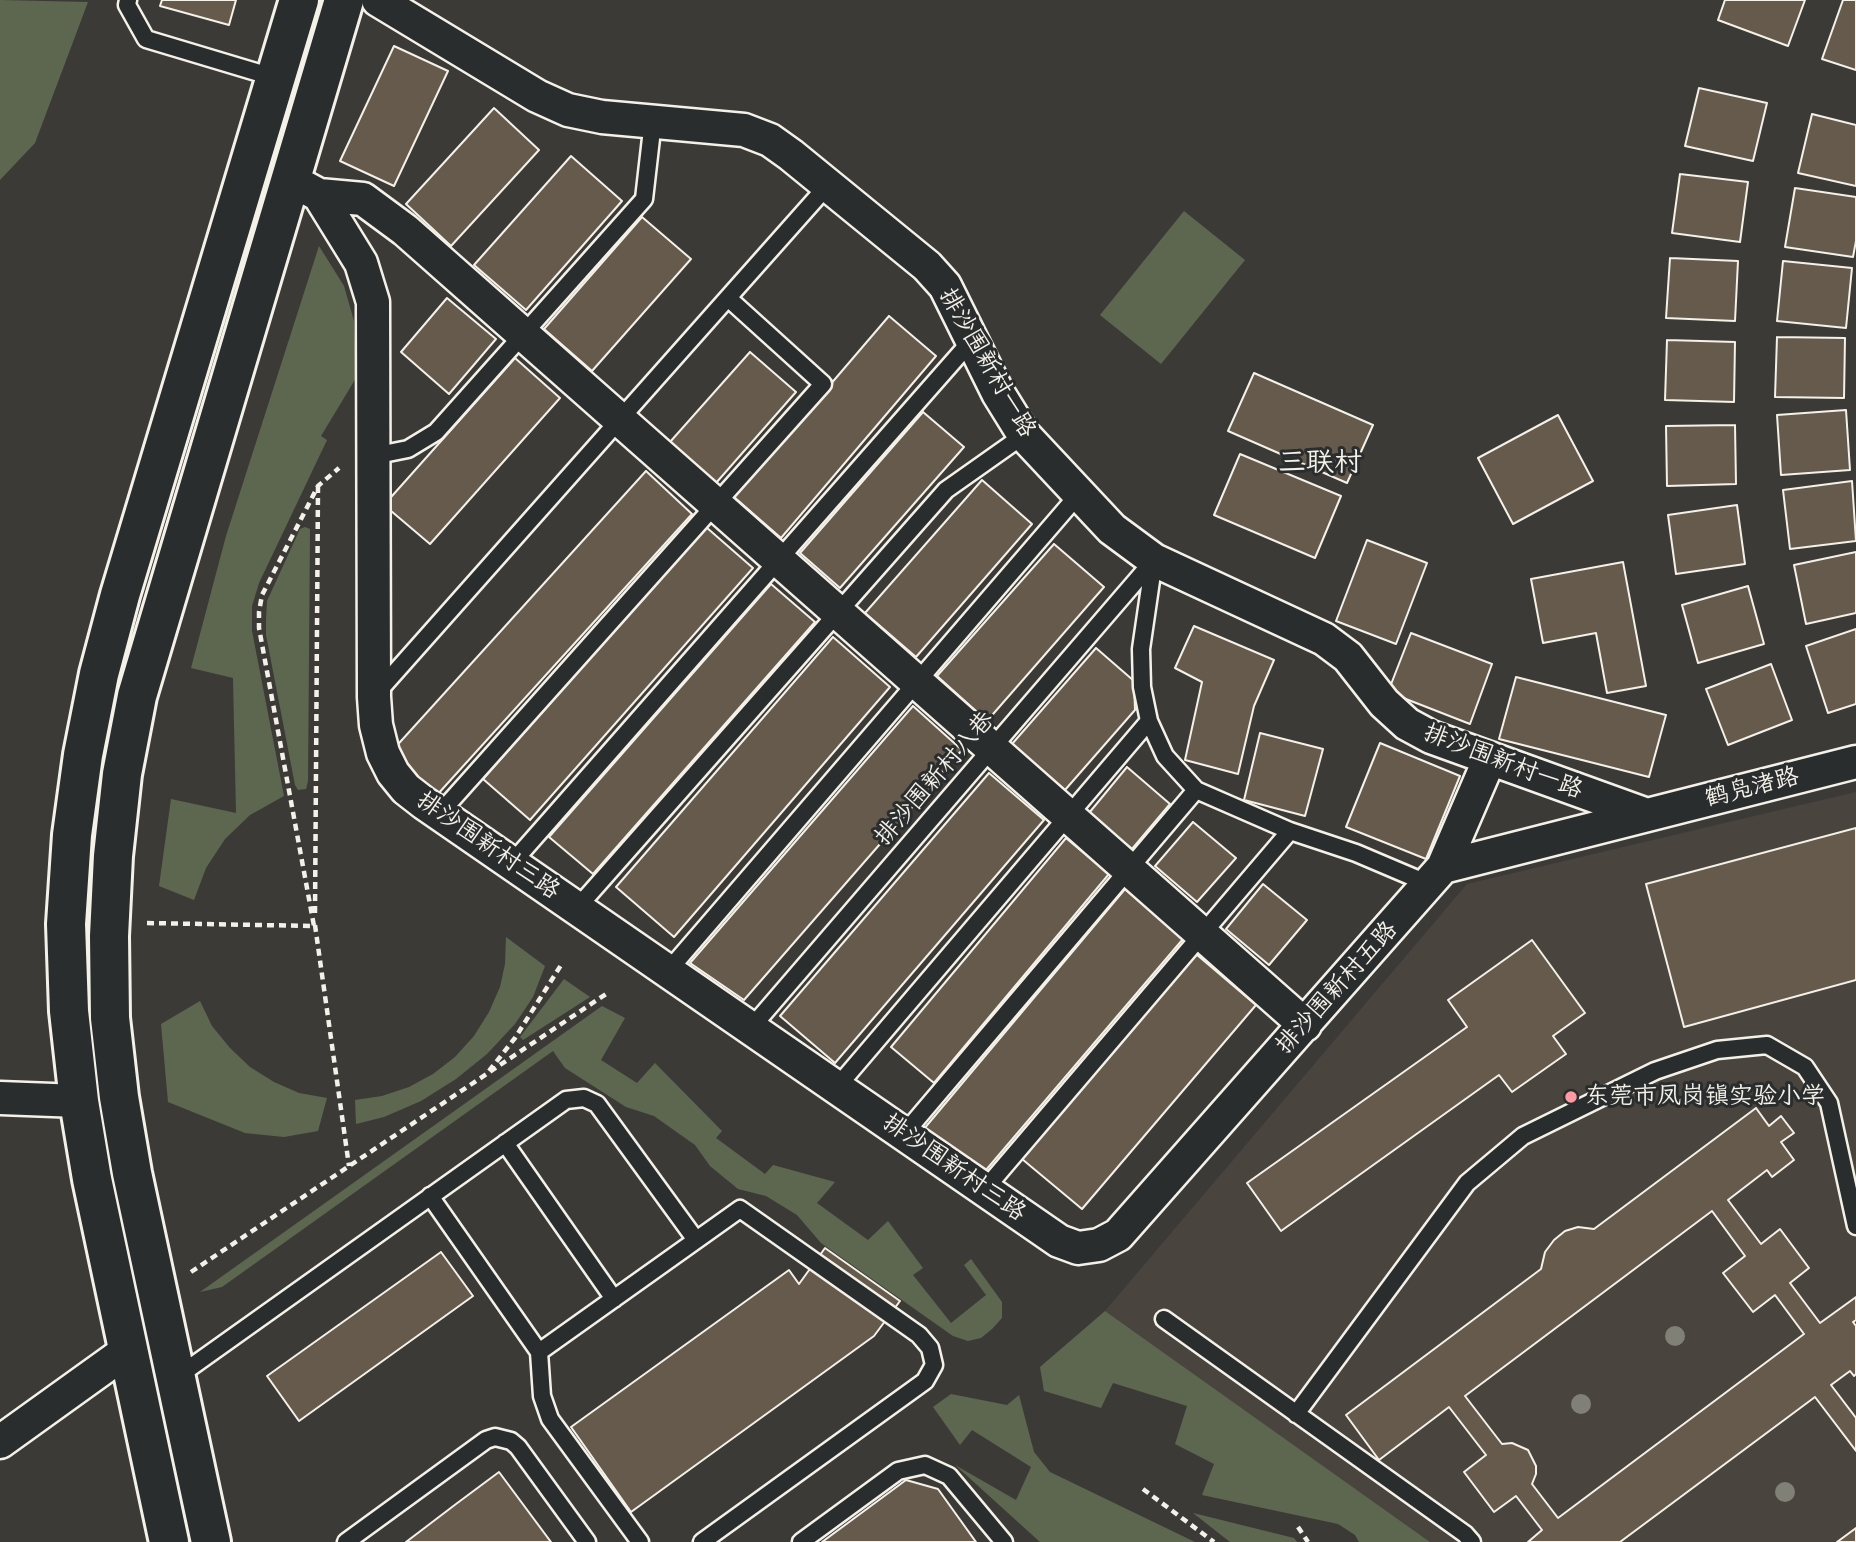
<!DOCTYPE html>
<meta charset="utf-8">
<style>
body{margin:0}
canvas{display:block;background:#3c3a37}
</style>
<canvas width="1856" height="1542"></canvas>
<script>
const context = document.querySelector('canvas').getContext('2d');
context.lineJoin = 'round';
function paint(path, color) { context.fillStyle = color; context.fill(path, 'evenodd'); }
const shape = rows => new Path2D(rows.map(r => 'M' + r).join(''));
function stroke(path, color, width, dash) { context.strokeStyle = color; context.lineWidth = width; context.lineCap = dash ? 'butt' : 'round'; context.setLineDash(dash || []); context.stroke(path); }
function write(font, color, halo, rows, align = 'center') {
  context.font = font + ' Caveat,"LXGW WenKai TC",sans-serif'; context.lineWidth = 6; context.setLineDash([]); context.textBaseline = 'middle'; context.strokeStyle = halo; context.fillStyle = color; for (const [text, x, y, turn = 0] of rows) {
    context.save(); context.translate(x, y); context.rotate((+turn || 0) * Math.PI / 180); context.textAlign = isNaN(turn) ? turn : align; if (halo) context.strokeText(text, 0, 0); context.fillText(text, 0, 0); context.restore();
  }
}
const built = shape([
 [1856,792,1856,1542,1430,1542,1105,1311,1467,884]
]);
const green = shape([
 [0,0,88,2,35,143,0,180],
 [1184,211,1245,260,1161,364,1100,315],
 [319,246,344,286,354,321,356,378,321,436,327,440,259,583,252,606,252,631,284,796,250,815,225,839,206,868,194,900,159,886,171,799,236,813,233,678,191,668,226,536],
 [305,527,310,529,308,781,306,789,298,790,295,785,266,635,266,620,267,601,300,529],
 [506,937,545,966,533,997,515,1024,487,1054,456,1079,421,1101,384,1117,356,1124,355,1100,382,1096,409,1087,433,1074,455,1057,474,1036,489,1012,500,987,505,964],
 [564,979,590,997,523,1040,520,1037],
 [200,1001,212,1026,230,1048,250,1067,274,1082,299,1093,327,1098,318,1131,284,1137,245,1133,168,1102,161,1024],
 [602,1006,625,1018,601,1060,637,1083,655,1063,722,1131,716,1138,765,1174,773,1165,835,1182,817,1203,868,1240,888,1221,923,1268,913,1275,951,1323,986,1295,964,1265,971,1259,1002,1302,1002,1318,992,1329,981,1338,968,1341,953,1336,821,1243,797,1215,766,1196,738,1189,710,1166,695,1145,654,1116,626,1107,565,1068,553,1051,222,1287,200,1292],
 [1105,1311,1430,1542,1359,1542,1355,1535,1338,1524,1202,1495,1214,1464,1175,1444,1187,1406,1113,1383,1101,1408,1044,1391,1040,1367],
 [951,1394,1007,1405,1019,1395,1034,1452,1050,1472,1195,1542,1040,1542,955,1465,1016,1500,1031,1467,972,1430,960,1445,933,1407],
 [1193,1513,1294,1538,1297,1542,1230,1542]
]);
const building = shape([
 [162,0,236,0,229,25,160,6,162,0],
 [1725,0,1805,0,1788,46,1718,20,1725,0],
 [1843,0,1856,0,1856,70,1822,59,1843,0],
 [394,46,448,71,394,186,340,161,394,46],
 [1699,88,1767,103,1753,161,1685,146,1699,88],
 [494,108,539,150,451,246,406,204,494,108],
 [1812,114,1856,125,1856,186,1798,173,1812,114],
 [571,156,622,201,526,310,474,265,571,156],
 [1680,174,1748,182,1740,242,1672,233,1680,174],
 [1795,188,1856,197,1856,241,1853,257,1785,247,1795,188],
 [642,217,691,259,592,371,544,329,642,217],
 [1670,258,1738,261,1735,321,1666,318,1670,258],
 [1783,261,1852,268,1846,328,1777,321,1783,261],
 [447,298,496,339,449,394,401,352,447,298],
 [889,316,936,356,781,538,734,497,889,316],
 [1777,337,1845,338,1844,398,1775,397,1777,337],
 [1667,340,1735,342,1734,402,1665,400,1667,340],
 [750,352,796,392,716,483,670,442,750,352],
 [515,358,560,398,430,544,384,505,515,358],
 [1254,373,1373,425,1347,483,1228,431,1254,373],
 [1846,410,1850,470,1781,475,1777,415,1846,410],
 [923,412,964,447,840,588,800,553,923,412],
 [1558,415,1593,481,1513,524,1478,458,1558,415],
 [1735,425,1736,484,1667,486,1666,426,1735,425],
 [1240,454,1341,496,1315,558,1214,515,1240,454],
 [646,471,692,514,437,795,391,752,646,471],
 [982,480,1032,524,916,657,865,613,982,480],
 [1852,481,1856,541,1790,549,1783,490,1852,481],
 [1737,505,1745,564,1676,574,1668,515,1737,505],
 [706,527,753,568,530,820,483,779,706,527],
 [1367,540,1427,563,1396,644,1336,621,1367,540],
 [1054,544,1104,587,987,721,937,676,1054,544],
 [1856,552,1856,613,1806,624,1794,565,1856,552],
 [1623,562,1646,686,1607,693,1596,633,1543,643,1531,579,1623,562],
 [771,584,815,622,593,874,549,837,771,584],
 [1748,586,1764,644,1698,663,1682,605,1748,586],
 [1194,626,1274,660,1254,706,1238,774,1185,760,1202,682,1175,668,1194,626],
 [1856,629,1856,704,1828,713,1806,646,1856,629],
 [1411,633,1492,664,1470,724,1388,692,1411,633],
 [833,637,890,687,674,937,616,887,833,637],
 [1096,648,1134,681,1135,710,1065,790,1012,744,1096,648],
 [1771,664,1792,720,1728,745,1706,689,1771,664],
 [1516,677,1666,715,1649,777,1499,739,1516,677],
 [913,706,962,750,744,1000,690,963,913,706],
 [1260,733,1323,749,1305,816,1244,800,1260,733],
 [1380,743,1460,776,1426,859,1346,827,1380,743],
 [1127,767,1170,804,1132,849,1089,813,1127,767],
 [989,773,1044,820,835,1063,780,1016,989,773],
 [1193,822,1236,858,1197,902,1155,866,1193,822],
 [1856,828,1856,980,1684,1027,1646,884,1856,828],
 [1066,838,1109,874,934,1083,891,1047,1066,838],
 [1263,884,1307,920,1269,965,1226,929,1263,884],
 [1125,889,1183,939,986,1170,923,1130,1125,889],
 [1532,940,1585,1013,1553,1036,1566,1054,1512,1092,1499,1075,1281,1231,1247,1183,1467,1027,1448,1000,1532,940],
 [1196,954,1256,1005,1082,1209,1022,1159,1196,954],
 [1756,1108,1769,1126,1781,1116,1794,1133,1781,1142,1794,1160,1772,1177,1767,1170,1728,1200,1761,1244,1780,1229,1809,1268,1790,1283,1820,1323,1856,1297,1856,1320,1853,1322,1856,1326,1856,1374,1854,1376,1850,1371,1831,1385,1856,1418,1856,1451,1815,1397,1620,1542,1528,1542,1542,1530,1516,1496,1494,1512,1464,1472,1486,1455,1449,1407,1379,1460,1346,1415,1541,1269,1545,1252,1554,1240,1565,1231,1578,1227,1594,1229,1756,1108],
 [1712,1211,1745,1256,1723,1273,1753,1312,1775,1295,1804,1334,1558,1518,1532,1484,1536,1474,1536,1466,1528,1450,1512,1443,1502,1444,1465,1396,1712,1211],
 [825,1248,900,1301,874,1336,631,1512,571,1427,789,1270,799,1284,825,1248],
 [441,1252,473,1296,299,1421,267,1376,441,1252],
 [499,1472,551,1542,406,1542,456,1504,499,1472],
 [906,1480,938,1489,976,1542,822,1542,906,1480],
 [1856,1528,1856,1542,1837,1542,1856,1528]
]);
const path = shape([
 [315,913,318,487],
 [147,923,314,926,259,628,259,612,262,595,318,486,339,468],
 [315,925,349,1166],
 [489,1071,515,1038,563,962],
 [191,1272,609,992],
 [1143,1489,1214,1542],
 [1298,1527,1308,1542]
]);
const lane = shape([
 [128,0,127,5,146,39,276,78],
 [373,456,408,449,436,432,644,199,653,121],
 [1154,560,1141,649,1142,687,1149,721,1165,756,1196,790,1290,831,1356,853,1429,884],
 [375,695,828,185],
 [440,813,823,384,728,298],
 [512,863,972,340],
 [577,908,946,490,1024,435],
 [668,971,1078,495],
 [751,1028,1154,560],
 [837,1087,1149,721],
 [904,1134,1196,790],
 [505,1143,614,1299],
 [985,1189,1290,831],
 [430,1196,539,1352],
 [1164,1319,1465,1534,1472,1542],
 [177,1377,566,1100,584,1098,597,1104,696,1240],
 [1296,1414,1467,1183,1523,1136,1655,1071,1717,1050,1767,1045,1805,1067,1829,1103,1856,1226],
 [346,1542,486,1440,495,1437,511,1441,518,1447,587,1542],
 [640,1542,550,1419,542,1396,539,1352,740,1209,919,1335,930,1348,934,1365,925,1381,702,1542],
 [801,1542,898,1471,925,1465,949,1476,1004,1542]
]);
const street = shape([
 [378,0,537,96,568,110,602,117,744,130,770,140,791,155,927,266,945,286,998,393,1024,435,1112,529,1154,560,1324,639,1348,657,1384,703,1407,724,1431,737,1647,815],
 [306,188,319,195,363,199,405,230,1305,1025],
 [319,195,361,263,373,302,374,697,376,725,383,753,393,773,406,789,424,803,1059,1241,1078,1248,1099,1245,1118,1235,1443,867,1856,762],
 [1443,867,1490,758],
 [0,1098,79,1101],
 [0,1442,128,1350]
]);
const secondary = shape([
 [169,1542,92,1179,79,1101,69,1011,66,924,72,835,83,755,99,674,120,595,299,0],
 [211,1542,132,1173,119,1097,110,1018,109,936,113,856,122,774,137,696,344,0]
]);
const trees = [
 [1675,1336],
 [1581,1404],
 [1785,1492]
];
const markers = [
 [1571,1097,7,"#ff9aa2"]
];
const streetNames = [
 ["排沙围新村一路",987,363,60],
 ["排沙围新村一路",1503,762,21],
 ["排沙围新村八巷",935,779,-49],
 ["鹤凫渚路",1752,788,-14],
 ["排沙围新村三路",488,846,35],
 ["排沙围新村五路",1337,988,-48],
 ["排沙围新村三路",954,1168,35]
];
const poiNames = [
 ["东莞市凤岗镇实验小学",1585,1097]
];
const quarterNames = [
 ["三联村",1320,464]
];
paint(built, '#49443e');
paint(green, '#5d674f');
paint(building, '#665a4d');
stroke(building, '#f4f1e8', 2);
stroke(lane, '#f4f1e8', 21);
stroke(street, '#f4f1e8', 37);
stroke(secondary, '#f4f1e8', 44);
stroke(path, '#f4f1e8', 4.5, [7, 5]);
stroke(lane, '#2a2d2e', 16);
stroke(street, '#2a2d2e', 32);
stroke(secondary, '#2a2d2e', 38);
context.fillStyle = '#808077';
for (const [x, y] of trees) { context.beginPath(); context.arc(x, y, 10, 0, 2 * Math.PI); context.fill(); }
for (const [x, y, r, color] of markers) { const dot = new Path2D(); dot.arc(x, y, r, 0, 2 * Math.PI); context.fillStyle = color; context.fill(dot); stroke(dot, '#2a2d2e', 2.5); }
write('24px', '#f4f1e8', '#2a2d2e', streetNames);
write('24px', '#f4f1e8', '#2a2d2e', poiNames, 'left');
write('28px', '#f4f1e8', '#2a2d2e', quarterNames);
</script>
